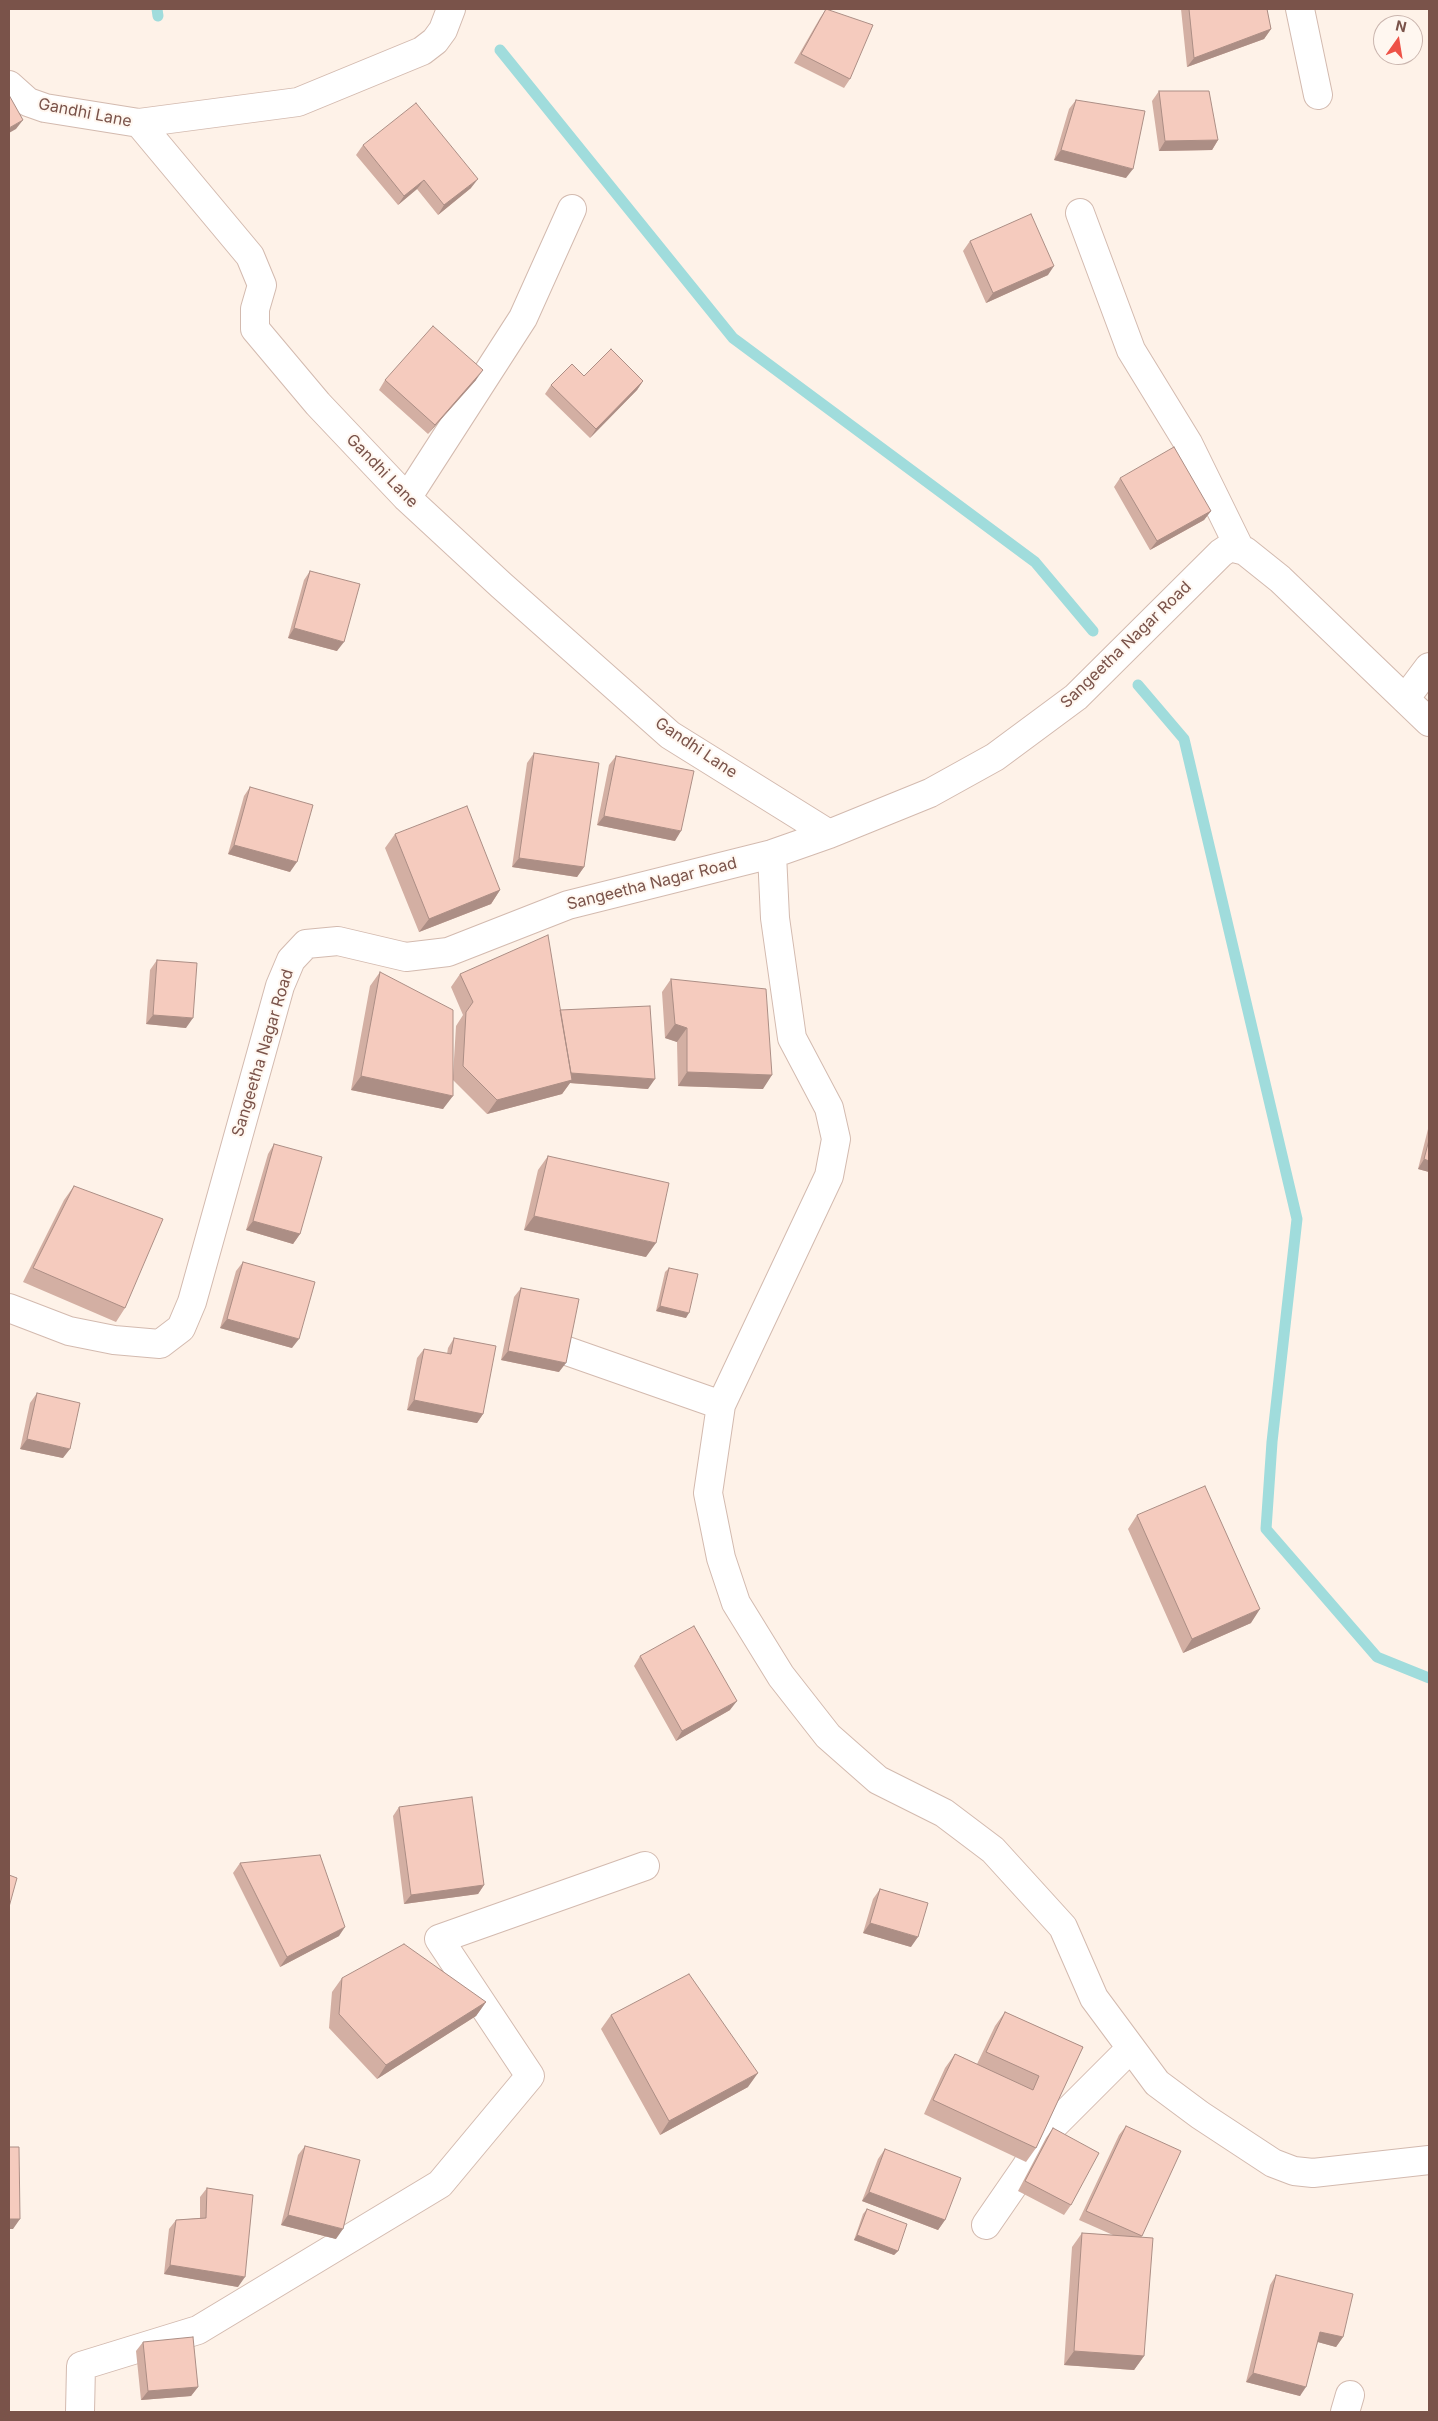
<!DOCTYPE html>
<style>
body{margin:0}
#map{position:relative;width:1438px;height:2421px;overflow:hidden;background:#fef2e8;font-family:Inter,sans-serif}
canvas{display:block}
.frame{position:absolute;inset:0;border:10px solid #7a534a;pointer-events:none}
.north{position:absolute;left:1373px;top:15px;width:50px;height:50px;box-sizing:border-box;background:#fff7f0;border:1px solid #cab5ae;border-radius:50%;rotate:13deg;font-size:14px;font-weight:700;line-height:20px;text-align:center;color:#7a534a}
.north::after{content:'';display:block;margin:auto;width:18px;height:22px;background:#ee5247;clip-path:polygon(50% 0,100% 100%,50% 72%,0 100%)}
</style>
<div id="map">
<canvas width="1438" height="2421"></canvas>
<div class="frame"></div>
<div class="north">N</div>
</div>
<script>
const context = document.querySelector('canvas').getContext('2d');
context.lineJoin = 'round';
const shape = rows => new Path2D(rows.map(r => 'M' + r).join(''));
function stroke(path, color, width, dash) { context.strokeStyle = color; context.lineWidth = width; context.lineCap = dash ? 'butt' : 'round'; context.setLineDash(dash || []); context.stroke(path); }
function paint(path, color) { context.fillStyle = color; context.fill(path, 'evenodd'); }
function write(font, color, halo, rows, align = 'center') {
  context.font = font + ' Inter,sans-serif'; context.lineWidth = 4; context.setLineDash([]); context.textBaseline = 'middle'; context.strokeStyle = halo; context.fillStyle = color; for (const [text, x, y, turn = 0] of rows) {
    context.save(); context.translate(x, y); context.rotate((+turn || 0) * Math.PI / 180); context.textAlign = isNaN(turn) ? turn : align; if (halo) context.strokeText(text, 0, 0); context.fillText(text, 0, 0); context.restore();
  }
}
const stream = shape([
 [157,9,158,16],
 [500,50,733,338,1035,562,1093,631],
 [1138,685,1184,739,1297,1219,1272,1442,1266,1529,1377,1657,1429,1678]
]);
const street = shape([
 [1300,9,1318,95],
 [9,85,28,102,45,108,139,123,250,256,262,285,255,309,255,329,318,404,407,498,501,585,670,735,829,834],
 [139,123,298,102,422,51,435,41,443,30,451,9],
 [1080,213,1131,350,1188,443,1240,549],
 [407,498,523,318,572,209],
 [1405,699,1429,667],
 [772,854,775,918,792,1038,829,1108,836,1139,829,1176,721,1405,708,1493,721,1558,736,1603,781,1676,828,1736,878,1780,944,1813,993,1850,1063,1927,1094,1998,1157,2083,1200,2115,1273,2163,1294,2171,1313,2173,1429,2160],
 [9,1308,69,1331,114,1340,160,1344,181,1328,192,1302,280,986,291,960,306,944,338,941,406,957,448,952,568,905,772,854,829,834,930,793,995,757,1076,697,1221,553,1227,549,1233,548,1245,551,1280,579,1429,722],
 [567,1351,721,1405],
 [986,2225,1026,2167,1047,2132,1131,2048],
 [80,2412,81,2366,198,2330,440,2184,530,2076,439,1939,645,1866],
 [1345,2412,1350,2395]
]);
const wall = shape([
 [826,9,850,79,844,88,794,63,820,18],
 [1181,9,1267,9,1271,29,1264,39,1187,67],
 [1159,91,1218,140,1212,150,1159,151,1152,101],
 [1076,100,1126,178,1054,160,1069,109],
 [363,145,471,188,438,215,417,189,398,205,356,155],
 [970,241,1048,275,986,303,963,251],
 [584,376,643,381,637,390,590,438,545,394,551,385],
 [385,380,476,380,428,434,379,390],
 [1120,478,1211,511,1204,520,1150,550,1114,487],
 [310,571,337,651,288,638,304,580],
 [534,753,584,867,577,877,512,867,527,763],
 [616,756,675,841,597,825,609,765],
 [250,787,290,872,228,854,244,796],
 [395,834,500,890,491,904,419,932,385,848],
 [157,960,186,1028,146,1024,150,970],
 [380,972,453,1076,456,1026,463,1015,451,987,460,974,560,1010,648,1089,570,1083,562,1094,487,1114,453,1080,443,1109,351,1090,370,986],
 [671,979,763,1089,678,1086,677,1042,665,1038,662,992],
 [1429,1126,1429,1172,1418,1169,1428,1129],
 [274,1144,300,1234,293,1244,246,1230,268,1154],
 [548,1156,646,1257,524,1230,538,1170],
 [74,1186,125,1308,116,1322,23,1282,64,1200],
 [243,1262,292,1348,220,1328,236,1271],
 [669,1268,686,1318,656,1311,665,1272],
 [521,1288,559,1372,501,1360,514,1297],
 [454,1338,483,1414,477,1423,407,1410,417,1358,424,1349,447,1354,448,1348],
 [37,1393,63,1458,20,1449,30,1403],
 [1137,1515,1251,1623,1183,1653,1128,1529],
 [640,1656,730,1710,676,1741,634,1666],
 [399,1807,484,1885,478,1894,404,1904,393,1816],
 [240,1863,339,1936,280,1967,233,1873],
 [880,1889,911,1947,863,1933,873,1899],
 [342,1978,486,2002,476,2016,377,2079,329,2028,332,1992],
 [1005,2012,1083,2047,1036,2148,1026,2162,924,2114,945,2068,955,2054,977,2064,995,2026],
 [611,2015,748,2087,660,2135,601,2029],
 [1126,2126,1142,2236,1141,2238,1144,2356,1134,2370,1064,2365,1072,2247,1082,2233,1113,2235,1079,2220,1119,2135],
 [1053,2128,1071,2205,1064,2215,1018,2191,1046,2138],
 [305,2146,336,2239,281,2225,298,2155],
 [885,2149,945,2220,938,2230,862,2201,878,2159],
 [207,2188,238,2287,164,2274,169,2229,176,2220,200,2218,200,2197],
 [867,2209,898,2251,894,2255,854,2240,863,2214],
 [1276,2275,1343,2337,1336,2347,1318,2342,1300,2396,1246,2382,1270,2285],
 [143,2342,198,2387,191,2396,141,2400,136,2351]
]);
const shadedWall = shape([
 [1271,29,1264,39,1187,67,1194,58],
 [23,120,16,129,9,133,9,128],
 [1218,140,1212,150,1159,151,1165,141],
 [1061,150,1133,169,1126,178,1054,160],
 [478,179,471,188,438,215,444,205],
 [424,180,417,189,398,205,404,196],
 [1054,266,1048,275,986,303,993,293],
 [483,370,476,380,428,434,435,425],
 [643,381,637,390,590,438,596,429],
 [1211,511,1204,520,1150,550,1157,541],
 [294,628,344,642,337,651,288,638],
 [604,816,681,831,675,841,597,825],
 [234,845,297,862,290,872,228,854],
 [519,858,584,867,577,877,512,867],
 [500,890,491,904,419,932,429,919],
 [153,1015,193,1018,186,1028,146,1024],
 [675,1024,687,1028,677,1042,665,1038],
 [687,1072,772,1075,763,1089,678,1086],
 [571,1073,655,1079,648,1089,570,1083,562,1094,487,1114,497,1100],
 [361,1076,453,1096,443,1109,351,1090],
 [1424,1159,1429,1161,1429,1172,1418,1169],
 [534,1216,656,1243,646,1257,524,1230],
 [253,1221,300,1234,293,1244,246,1230],
 [660,1306,689,1313,686,1318,656,1311],
 [227,1319,299,1339,292,1348,220,1328],
 [508,1351,566,1363,559,1372,501,1360],
 [414,1400,483,1414,477,1423,407,1410],
 [27,1439,70,1449,63,1458,20,1449],
 [1260,1609,1251,1623,1183,1653,1192,1639],
 [737,1701,730,1710,676,1741,682,1731],
 [484,1885,478,1894,404,1904,411,1895],
 [870,1923,918,1937,911,1947,863,1933],
 [345,1927,339,1936,280,1967,287,1957],
 [486,2002,476,2016,377,2079,386,2065],
 [758,2073,748,2087,660,2135,669,2121],
 [869,2192,945,2220,938,2230,862,2201],
 [288,2215,343,2229,336,2239,281,2225],
 [9,2219,20,2219,13,2229,9,2229],
 [857,2235,898,2251,894,2255,854,2240],
 [170,2265,245,2277,238,2287,164,2274],
 [1320,2332,1343,2337,1336,2347,1314,2341],
 [1074,2351,1144,2356,1134,2370,1064,2365],
 [1253,2373,1306,2387,1300,2396,1246,2382],
 [198,2387,191,2396,141,2400,148,2391]
]);
const building = shape([
 [826,9,873,25,850,79,801,54,826,9],
 [1189,9,1267,9,1271,29,1194,58,1189,9],
 [1159,91,1209,91,1218,140,1165,141,1159,91],
 [9,95,23,120,9,128,9,95],
 [1076,100,1145,111,1133,169,1061,150,1076,100],
 [416,103,478,179,444,205,424,180,404,196,363,145,416,103],
 [1031,214,1054,266,993,293,970,241,1031,214],
 [433,326,483,370,435,425,385,380,433,326],
 [611,349,643,381,596,429,551,385,572,364,584,376,611,349],
 [1174,447,1211,511,1157,541,1120,478,1174,447],
 [310,571,360,584,344,642,294,628,310,571],
 [534,753,599,763,584,867,519,858,534,753],
 [616,756,694,771,681,831,604,816,616,756],
 [250,787,313,805,297,862,234,845,250,787],
 [467,806,500,890,429,919,395,834,467,806],
 [548,935,572,1080,497,1100,463,1066,466,1012,473,1002,460,974,548,935],
 [157,960,197,963,193,1018,153,1015,157,960],
 [380,972,453,1010,453,1096,361,1076,380,972],
 [671,979,766,989,772,1075,687,1072,687,1028,675,1024,671,979],
 [650,1006,655,1079,571,1073,560,1010,650,1006],
 [1429,1140,1429,1161,1424,1159,1429,1140],
 [274,1144,322,1157,300,1234,253,1221,274,1144],
 [548,1156,669,1183,656,1243,534,1216,548,1156],
 [74,1186,163,1219,125,1308,33,1268,74,1186],
 [243,1262,315,1282,299,1339,227,1319,243,1262],
 [669,1268,698,1274,689,1313,660,1306,669,1268],
 [521,1288,579,1299,566,1363,508,1351,521,1288],
 [454,1338,496,1346,483,1414,414,1400,424,1349,451,1354,454,1338],
 [37,1393,80,1403,70,1449,27,1439,37,1393],
 [1205,1486,1260,1609,1192,1639,1137,1515,1205,1486],
 [694,1626,737,1701,682,1731,640,1656,694,1626],
 [472,1797,484,1885,411,1895,399,1807,472,1797],
 [320,1855,345,1927,287,1957,240,1863,320,1855],
 [9,1875,17,1878,9,1907,9,1875],
 [880,1889,928,1903,918,1937,870,1923,880,1889],
 [404,1944,486,2002,386,2065,339,2014,342,1978,404,1944],
 [689,1974,758,2073,669,2121,611,2015,689,1974],
 [1005,2012,1083,2047,1036,2148,933,2100,955,2054,1033,2090,1039,2076,986,2052,1005,2012],
 [1126,2126,1181,2151,1142,2236,1086,2211,1126,2126],
 [1053,2128,1099,2153,1071,2205,1025,2181,1053,2128],
 [305,2146,360,2160,343,2229,288,2215,305,2146],
 [9,2147,19,2147,20,2219,9,2219,9,2147],
 [885,2149,961,2178,945,2220,869,2192,885,2149],
 [207,2188,253,2195,245,2277,170,2265,176,2220,206,2218,207,2188],
 [867,2209,907,2224,898,2251,857,2235,867,2209],
 [1082,2233,1153,2238,1144,2356,1074,2351,1082,2233],
 [1276,2275,1353,2294,1343,2337,1320,2332,1306,2387,1253,2373,1276,2275],
 [193,2337,198,2387,148,2391,143,2342,193,2337]
]);
const streetNames = [
 ["Gandhi Lane",85,113,11],
 ["Gandhi Lane",382,471,46],
 ["Sangeetha Nagar Road",1126,645,-44],
 ["Gandhi Lane",696,748,34],
 ["Sangeetha Nagar Road",652,884,-14],
 ["Sangeetha Nagar Road",263,1053,-73]
];
stroke(stream, '#a0dcdc', 11);
stroke(street, '#d3baaf', 30);
stroke(street, '#fff', 28);
paint(wall, '#d3afa3');
paint(shadedWall, '#ac8e85');
paint(building, '#f5cbbe');
stroke(building, '#ac8e85', 1);
write('16px', '#7a534a', '#fff7f0', streetNames);
</script>
